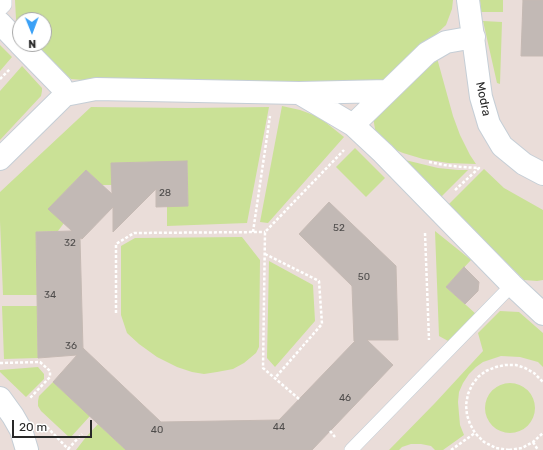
<!DOCTYPE html>
<style>
body{margin:0}
#map{position:relative;width:543px;height:450px;overflow:hidden;background:#eaddd9;font-family:Rubik,sans-serif}
canvas{display:block}
.north{position:absolute;left:12px;top:12px;width:40px;height:40px;box-sizing:border-box;background:#fff;border:1px solid #a9a9a9;border-radius:50%;rotate:179deg;font-size:11px;font-weight:700;line-height:16px;text-align:center;color:#282828}
.north::after{content:'';display:block;margin:auto;width:14px;height:18px;background:#3ba1f6;clip-path:polygon(50% 0,100% 100%,50% 72%,0 100%)}
.scale{position:absolute;left:12px;top:420px;width:80px;height:18px;box-sizing:border-box;border:2px solid #282828;border-top:0;padding-left:5px;font-size:12px;line-height:14px;white-space:nowrap;color:#282828;-webkit-text-stroke:3px #fff;paint-order:stroke}
</style>
<div id="map">
<canvas width="543" height="450"></canvas>
<div class="north">N</div>
<div class="scale">20 m</div>
</div>
<script>
const context = document.querySelector('canvas').getContext('2d');
context.lineJoin = 'round';
function paint(path, color) { context.fillStyle = color; context.fill(path, 'evenodd'); }
const shape = rows => new Path2D(rows.map(r => 'M' + r).join(''));
function stroke(path, color, width, dash) { context.strokeStyle = color; context.lineWidth = width; context.lineCap = dash ? 'butt' : 'round'; context.setLineDash(dash || []); context.stroke(path); }
function write(font, color, halo, rows, align = 'center') {
  context.font = font + ' Rubik,sans-serif'; context.lineWidth = 4; context.setLineDash([]); context.textBaseline = 'middle'; context.strokeStyle = halo; context.fillStyle = color; for (const [text, x, y, turn = 0] of rows) {
    context.save(); context.translate(x, y); context.rotate((+turn || 0) * Math.PI / 180); context.textAlign = isNaN(turn) ? turn : align; if (halo) context.strokeText(text, 0, 0); context.fillText(text, 0, 0); context.restore();
  }
}
const green = shape([
 [15,0,453,0,452,9,446,25,388,79,371,85,355,85,83,80,71,79,63,73,34,44,44,44,44,20,20,20,20,28,16,19],
 [480,0,503,0,503,12,481,12],
 [483,21,502,22,500,84,497,83],
 [0,45,12,57,0,71],
 [437,58,453,116,460,135,470,155,476,164,448,163,423,159,403,153,389,147,376,135,373,117],
 [22,66,42,88,42,91,41,96,0,140,0,91],
 [282,106,300,110,319,117,344,137,268,223,260,222],
 [91,107,187,108,269,107,247,223,167,226,167,206,188,206,187,162,112,163,112,185,102,185,86,170,49,209,64,223,58,231,36,232,37,295,3,295,0,221,0,192],
 [355,148,385,178,366,197,336,167],
 [401,159,438,168,458,170,468,170,441,197],
 [484,169,504,188,543,210,543,280,537,281,524,280,448,205],
 [435,231,471,260,446,287,476,314,450,342,439,336],
 [242,237,260,260,259,347,256,353,244,363,233,369,217,372,204,374,192,372,177,367,157,357,139,344,127,333,121,315,121,246,135,238],
 [269,261,313,285,315,321,275,367,267,358],
 [2,306,37,306,38,358,4,359],
 [500,311,519,312,543,333,543,367,538,362,520,357,501,356,483,362,476,367,469,374,463,383,459,392,458,402,459,414,460,425,464,435,443,450,435,450,431,446,421,444,411,444,402,447,399,450,389,450,435,403,483,351,478,333],
 [38,367,44,374,44,379,26,397,0,372,0,370],
 [53,382,90,416,70,438,41,411,38,406,38,401,39,396],
 '485 408a25 25 0 1 1 50 0a25 25 0 1 1-50 0Z',
 [98,424,126,450,76,450,86,437]
]);
const building = shape([
 [523,0,543,0,543,56,521,56,523,0],
 [187,161,188,206,156,207,156,189,113,232,113,207,82,239,80,238,83,349,83,348,161,422,279,420,355,341,354,341,352,286,299,234,329,202,396,266,398,340,367,340,393,365,312,450,126,450,53,382,77,355,38,358,36,232,72,231,48,209,86,170,112,194,111,163,187,161],
 [464,267,479,282,478,291,465,304,446,287,464,267]
]);
const path = shape([
 [0,79,10,69],
 [429,162,444,165,462,167,479,168,454,191],
 [253,232,270,116],
 [425,233,429,340],
 [265,254,319,281,322,324,275,378],
 [116,313,116,244,134,233,265,232],
 [0,363,40,362,50,371,50,377,30,398],
 [299,399,263,368,265,232,344,150],
 [47,427,69,450],
 [330,431,335,437],
 [533,442,538,450],
 [68,449,82,434],
 [451,450,475,433],
 [509,450,496,448,484,442,475,433,470,424,467,415,466,405,468,394,472,385,478,377,486,371,496,367,505,365,516,365,525,368,534,373,543,382],
 [509,450,522,448,533,442,543,433]
]);
const service = shape([
 [0,10,5,5,5,0],
 [351,450,512,285]
]);
const minor = shape([
 [468,0,481,97,489,124,502,146,524,164,543,174],
 [0,23,20,44],
 [20,44,61,86,65,95],
 [299,93,353,125,383,153,512,285,543,314],
 [353,125,427,53,446,42,474,37],
 [0,159,65,95,96,89,299,93,388,91],
 [0,398,13,416,21,430,27,450]
]);
const numberNames = [
 ["28",165,193],
 ["52",339,228],
 ["32",70,243],
 ["50",364,277],
 ["34",50,295],
 ["36",71,346],
 ["46",345,398],
 ["44",279,427],
 ["40",157,430]
];
const streetNames = [
 ["Modra",483,99,78]
];
paint(green, '#cae196');
paint(building, '#c2b9b5');
stroke(building, '#c5b9b3', 1);
stroke(service, '#c5ced6', 14);
stroke(minor, '#c5ced6', 24);
stroke(path, '#fff', 2.5, [3, 2]);
stroke(service, '#fff', 13);
stroke(minor, '#fff', 22);
write('10px', '#4e4c4b', null, numberNames);
write('12px', '#282828', '#fff', streetNames);
</script>
